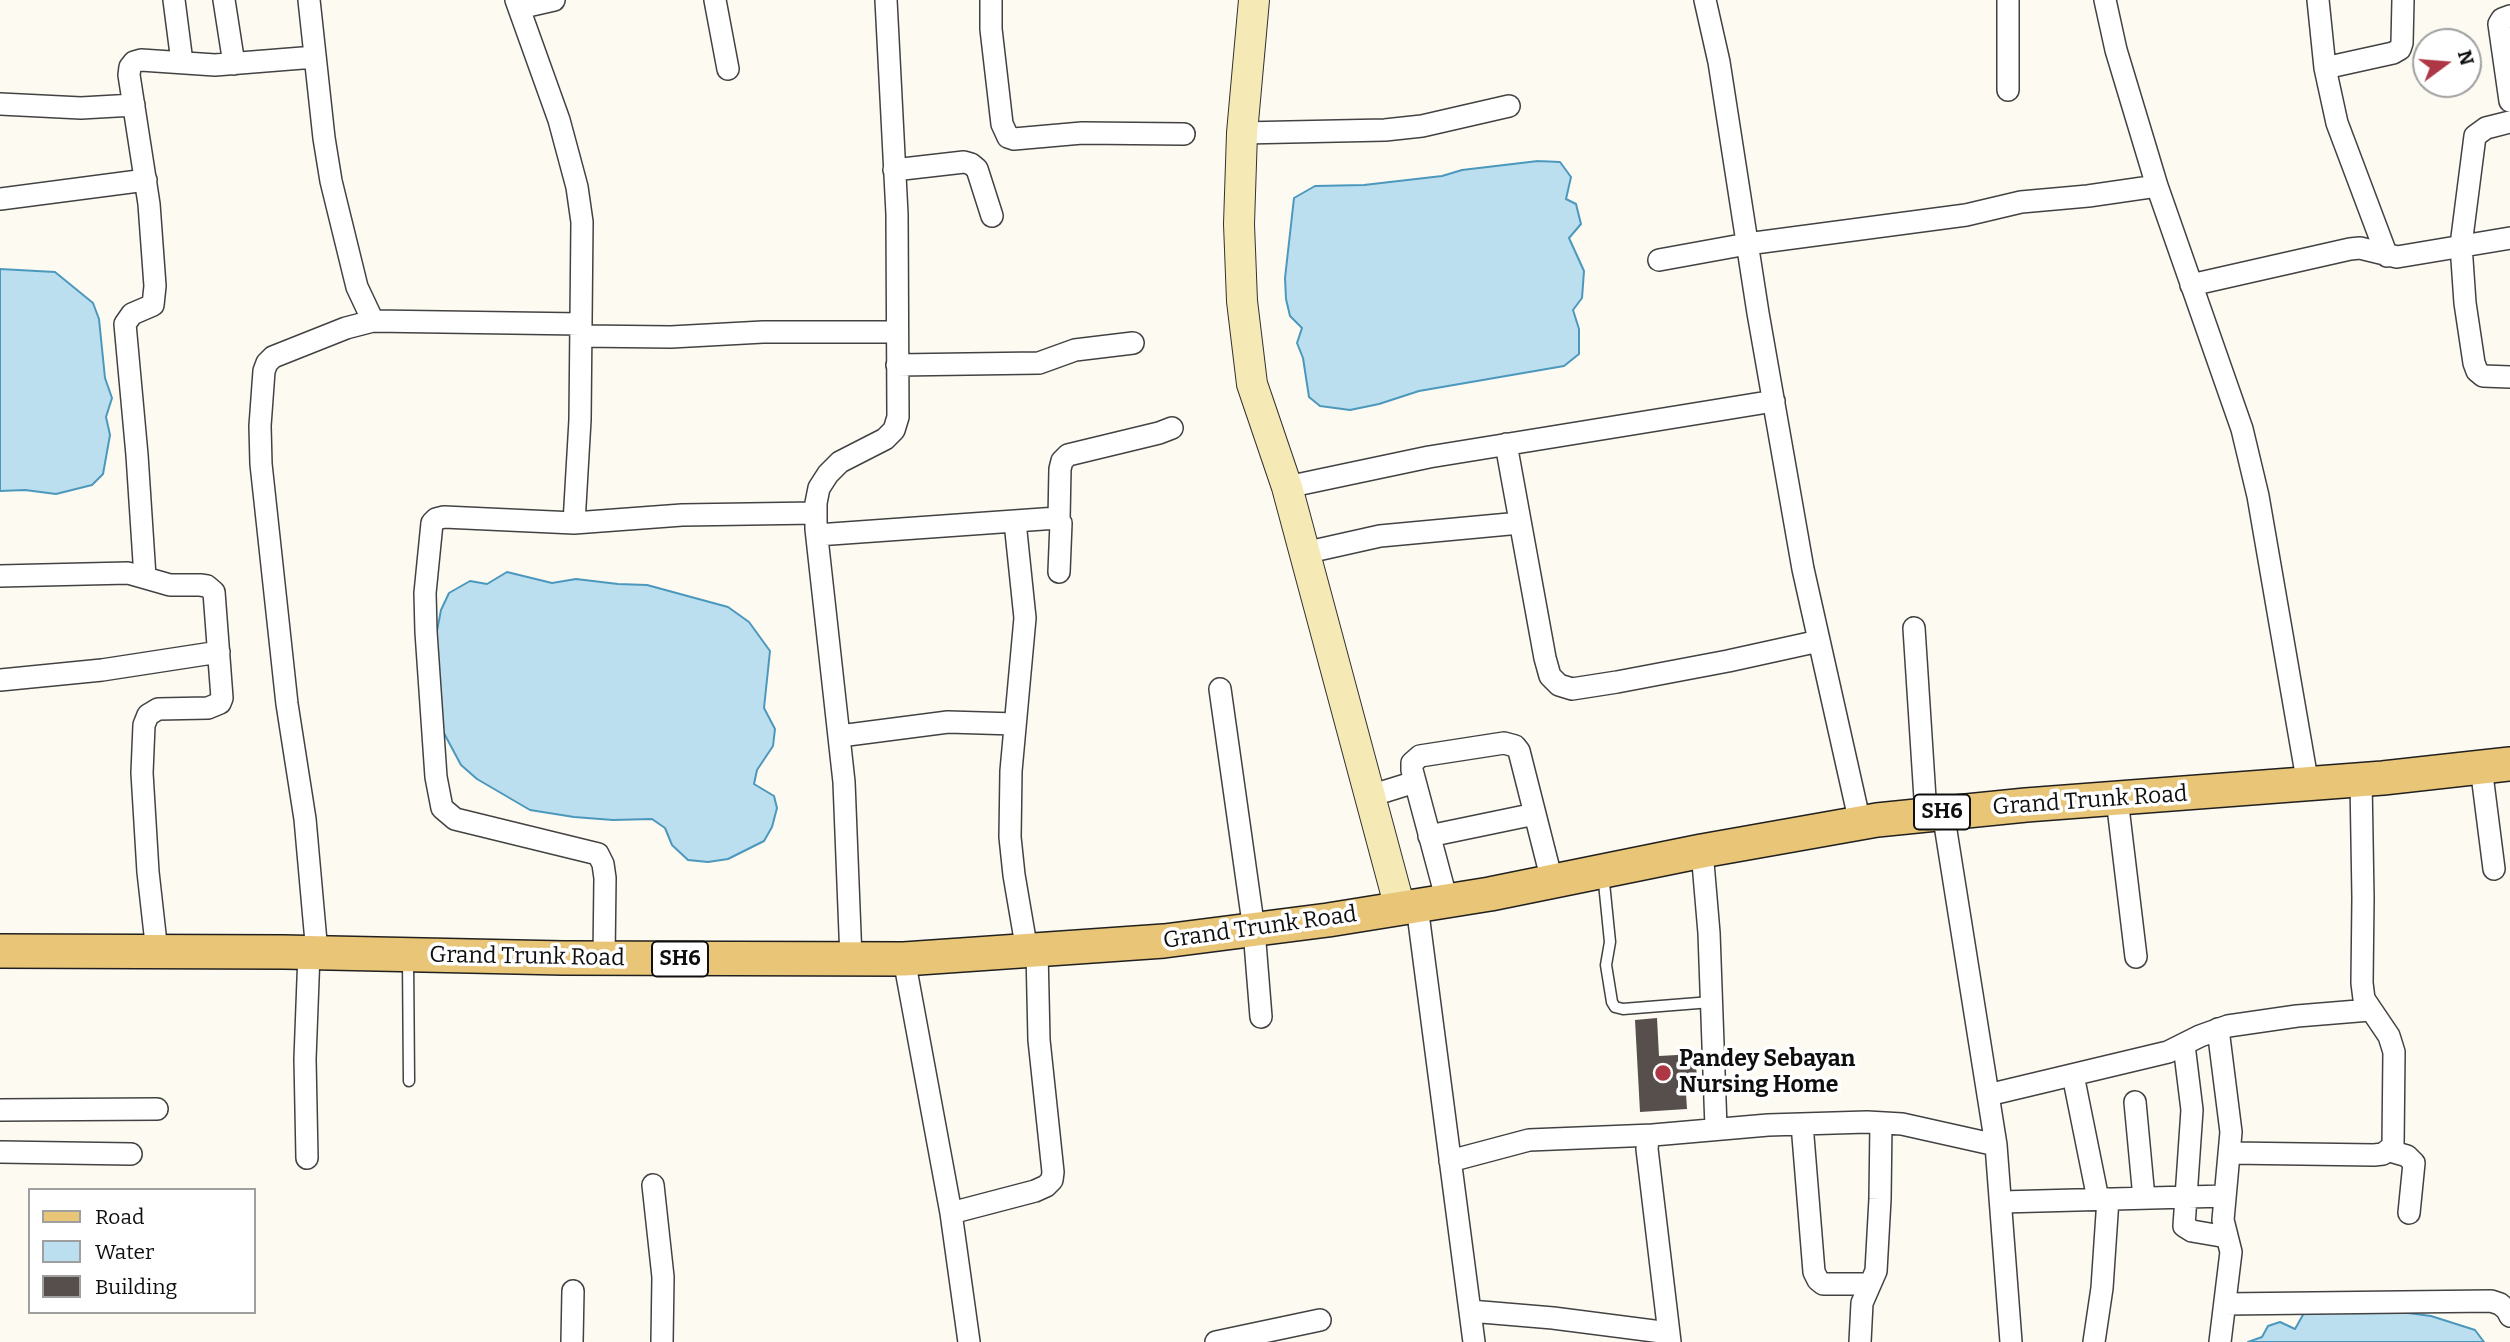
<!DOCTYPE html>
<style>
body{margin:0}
#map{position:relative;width:2510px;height:1342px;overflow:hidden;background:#fdfaf2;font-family:Bitter,serif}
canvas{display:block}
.legend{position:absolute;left:28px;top:1188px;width:228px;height:126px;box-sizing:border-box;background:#fff;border:2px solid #9f9f9f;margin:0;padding:9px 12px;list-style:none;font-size:21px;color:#0f0f0f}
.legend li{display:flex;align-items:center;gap:14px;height:35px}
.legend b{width:35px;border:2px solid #9f9f9f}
.north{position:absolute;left:2412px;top:28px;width:70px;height:70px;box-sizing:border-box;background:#fff;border:2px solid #9f9f9f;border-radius:50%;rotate:74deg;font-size:19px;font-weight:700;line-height:28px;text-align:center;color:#0f0f0f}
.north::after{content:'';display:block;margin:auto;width:24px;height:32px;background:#ae3745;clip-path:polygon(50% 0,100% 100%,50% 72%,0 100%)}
</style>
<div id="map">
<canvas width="2510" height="1342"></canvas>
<ul class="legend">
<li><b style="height:9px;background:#e8c577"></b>Road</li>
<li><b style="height:19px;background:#bcdfef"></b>Water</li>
<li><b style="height:19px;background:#564f4c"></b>Building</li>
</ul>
<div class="north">N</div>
</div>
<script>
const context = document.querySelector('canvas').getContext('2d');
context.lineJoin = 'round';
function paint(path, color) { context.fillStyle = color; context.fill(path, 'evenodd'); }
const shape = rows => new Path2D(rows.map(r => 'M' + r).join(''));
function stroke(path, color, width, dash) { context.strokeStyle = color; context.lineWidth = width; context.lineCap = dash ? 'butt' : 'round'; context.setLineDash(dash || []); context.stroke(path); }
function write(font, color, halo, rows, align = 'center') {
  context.font = font + ' Bitter,serif'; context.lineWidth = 7; context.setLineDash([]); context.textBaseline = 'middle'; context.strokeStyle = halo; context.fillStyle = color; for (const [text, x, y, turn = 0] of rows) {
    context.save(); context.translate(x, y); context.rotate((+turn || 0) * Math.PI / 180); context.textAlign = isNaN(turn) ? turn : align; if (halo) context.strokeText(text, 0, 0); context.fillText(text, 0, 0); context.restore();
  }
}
const water = shape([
 [1538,161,1560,162,1571,177,1566,199,1576,204,1581,224,1569,238,1584,271,1582,298,1573,310,1579,329,1579,354,1564,366,1419,391,1379,404,1350,410,1320,406,1309,397,1303,358,1297,343,1302,328,1290,316,1286,299,1285,278,1294,198,1315,186,1364,185,1442,176,1462,170,1538,161],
 [0,269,55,272,93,303,99,319,105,378,112,398,106,417,110,435,103,474,92,485,56,494,25,490,0,491,0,269],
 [507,572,552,583,576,579,618,584,647,585,728,607,749,622,770,651,764,708,775,729,773,746,757,770,754,784,774,796,777,808,772,827,764,841,728,859,708,862,688,860,672,845,665,828,652,819,613,820,574,817,530,810,477,779,461,765,438,722,436,636,441,610,449,593,470,581,487,584,507,572],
 [2352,1312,2408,1313,2431,1316,2475,1330,2484,1342,2248,1342,2262,1337,2268,1326,2280,1322,2295,1329,2304,1313,2352,1312]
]);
const building = shape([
 [1657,1018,1659,1056,1695,1054,1697,1077,1685,1078,1687,1109,1640,1112,1635,1020]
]);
const lane = shape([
 [1603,873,1610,942,1606,965,1612,1002,1615,1007,1623,1009,1711,1002],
 [408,958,409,1081]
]);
const street = shape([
 [174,0,182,62],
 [224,0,234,64],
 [309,0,324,138,331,181,357,287,373,321],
 [516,0,559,120,577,187,582,222,580,420,574,523],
 [715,0,728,69],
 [991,0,991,29,1002,124,1008,137,1014,139,1082,133,1184,134],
 [1705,0,1719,62,1758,313,1803,569,1860,823],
 [2008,0,2008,90],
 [2105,0,2116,50,2157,186,2242,429,2258,496,2308,785],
 [2318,0,2325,68,2337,123,2387,256],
 [519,8,554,0],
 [2510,16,2502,19,2499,24,2510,101],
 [2325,68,2393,53,2400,49,2402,43,2403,0],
 [0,104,81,108,134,105],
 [2510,122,2486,128,2475,136,2461,245,2465,303,2474,363,2477,371,2483,376,2510,377],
 [1242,133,1385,130,1422,126,1509,106],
 [894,170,964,162,971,164,977,169,992,216],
 [0,199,146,180],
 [1659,260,1747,244,1966,215,2021,202,2088,196,2157,186],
 [2191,285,2350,249,2360,248,2397,257,2510,238],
 [581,336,671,337,763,332,897,332],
 [897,365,1039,363,1075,350,1133,343],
 [1506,444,1545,658,1550,676,1559,685,1572,689,1617,682,1728,661,1819,641],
 [1287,487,1429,457,1774,401],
 [1059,519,1060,469,1062,461,1068,455,1159,433,1172,428],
 [1015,522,1025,618,1011,771,1010,837,1014,875,1027,951],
 [817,535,1057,518,1061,523,1059,572],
 [1304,553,1380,536,1520,523],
 [0,576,128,573,170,585,200,585,207,586,214,592,222,698,220,703,208,708,158,709,148,715,144,725,142,773,148,872,157,952],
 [145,577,137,455,125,324,132,314,153,305,155,286,149,204,129,75,130,67,134,62,141,60,215,65,315,57],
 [1914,628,1926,814],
 [0,680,102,670,219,652],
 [1220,689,1254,930,1261,1017],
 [840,736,948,722,1015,724],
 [2481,767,2494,869],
 [1370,796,1415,782],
 [2117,799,2136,957],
 [1943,812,1996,1145,2011,1342],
 [1429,836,1535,814],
 [1702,851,1709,933,1716,1128],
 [1447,901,1412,770,1412,763,1420,756,1504,743,1515,746,1519,751,1552,881],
 [1417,906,1474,1342],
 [317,953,305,819,287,704,261,464,260,426,264,371,267,363,273,357,346,328,373,321,581,324],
 [604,958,605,878,603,864,598,854,455,819,442,808,436,777,426,632,425,593,432,523,436,519,444,517,574,523,682,515,816,513],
 [851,959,844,782,816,529,816,503,819,488,828,474,840,462,885,439,894,430,898,417,897,214,886,0],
 [904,959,951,1213,969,1342],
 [2218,1029,2231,1132,2223,1220,2231,1252,2220,1342],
 [2184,1045,2192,1110,2184,1226,2192,1231,2227,1237],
 [2073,1075,2098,1199],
 [1988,1095,2168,1052,2200,1036,2228,1026,2297,1016,2370,1010],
 [2135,1102,2144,1198],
 [0,1110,157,1109],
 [1802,1124,1814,1272,1818,1280,1823,1284,1870,1284],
 [2390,1151,2407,1156,2414,1163,2409,1213],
 [0,1152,131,1154],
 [2231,1153,2374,1155,2383,1154,2393,1146,2394,1052,2389,1036,2364,999,2362,983,2363,898,2361,780],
 [307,1158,305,1059,309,953],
 [1450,1161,1529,1140,1653,1135],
 [653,1185,663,1277,662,1342],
 [2002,1202,2225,1196],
 [951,1213,1035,1191,1046,1186,1052,1180,1053,1172,1039,1040,1037,951],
 [2225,1304,2491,1301,2500,1304,2507,1310,2510,1316],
 [1470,1311,1553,1318,1669,1333],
 [572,1342,573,1291],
 [1216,1342,1320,1320],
 [1670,1342,1647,1149,1648,1139,1653,1135,1768,1125,1867,1122,1902,1124,1996,1145],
 [1860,1342,1862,1303,1876,1271,1880,1199,1881,1123],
 [2094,1342,2102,1288,2108,1199]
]);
const secondary = shape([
 [1254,0,1242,133,1239,224,1242,301,1252,384,1287,487,1400,908]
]);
const primary = shape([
 [0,951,284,952,563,958,904,959,1164,941,1328,920,1490,894,1702,851,1877,820,2026,805,2383,778,2510,764]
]);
const markers = [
 [1663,1073,9,"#ae3745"]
];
const shields = [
 [1942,812,56],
 [680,959,56]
];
const shieldNames = [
 ["SH6",1942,812],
 ["SH6",680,959]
];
const streetNames = [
 ["Grand Trunk Road",2090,801,-4],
 ["Grand Trunk Road",1260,928,-8],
 ["Grand Trunk Road",527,957,1]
];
const poiNames = [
 ["Pandey Sebayan",1679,1060],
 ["Nursing Home",1679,1086]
];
paint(water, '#bcdfef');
stroke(water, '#4c98bd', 2);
paint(building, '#564f4c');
stroke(lane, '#424242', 13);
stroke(street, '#424242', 24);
stroke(secondary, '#313131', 32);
stroke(primary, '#202020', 36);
stroke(lane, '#fff', 10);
stroke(street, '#fff', 21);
stroke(secondary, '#f5eab5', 30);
stroke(primary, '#e8c577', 33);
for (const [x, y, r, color] of markers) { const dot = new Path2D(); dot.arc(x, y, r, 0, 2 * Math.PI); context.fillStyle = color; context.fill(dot); stroke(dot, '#fff', 2.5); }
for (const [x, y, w] of shields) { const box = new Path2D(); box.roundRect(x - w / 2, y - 17.5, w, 35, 5); context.fillStyle = '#fff'; context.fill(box); stroke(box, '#0f0f0f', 2); }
write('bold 21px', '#0f0f0f', null, shieldNames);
write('23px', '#0f0f0f', '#fff', streetNames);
write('bold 23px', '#0f0f0f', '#fff', poiNames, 'left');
</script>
